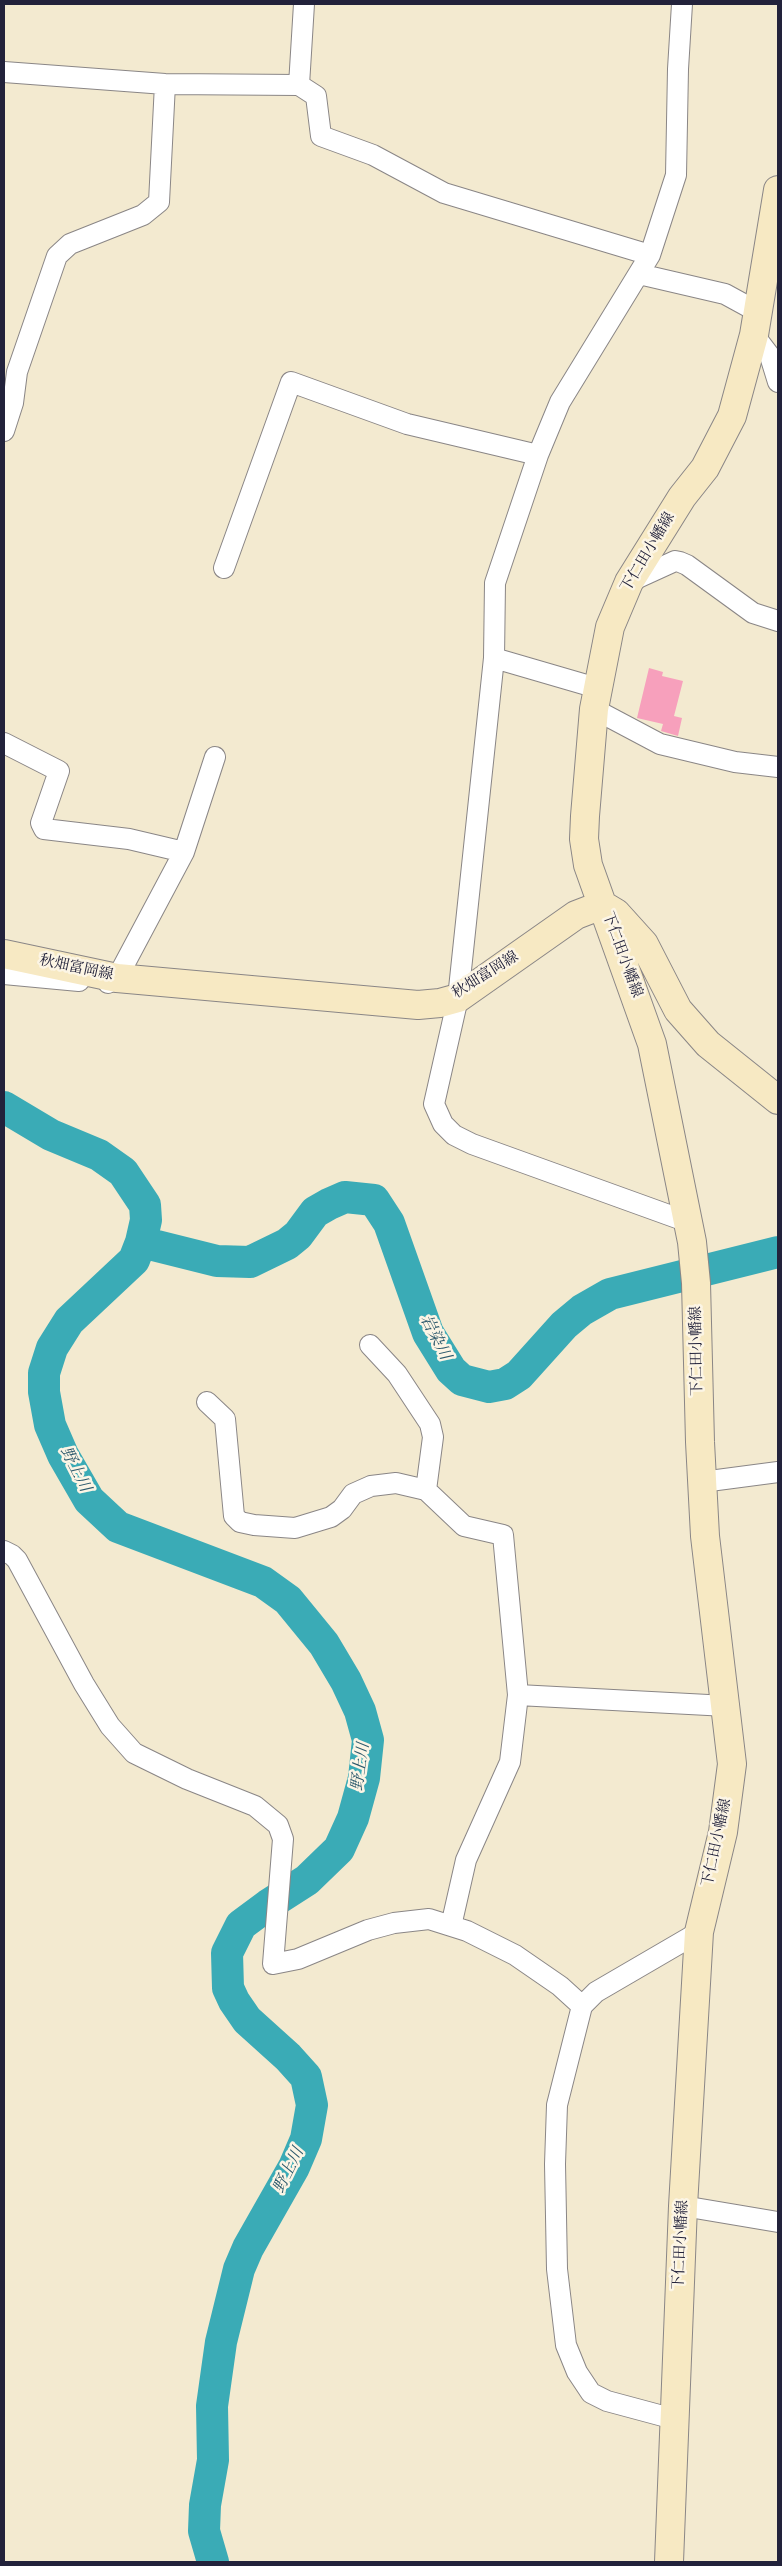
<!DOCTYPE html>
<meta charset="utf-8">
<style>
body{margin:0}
#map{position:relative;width:782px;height:2566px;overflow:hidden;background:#f3ead0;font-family:Vollkorn,serif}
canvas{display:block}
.frame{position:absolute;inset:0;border:5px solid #22223b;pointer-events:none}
</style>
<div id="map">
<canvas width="782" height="2566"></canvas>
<div class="frame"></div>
</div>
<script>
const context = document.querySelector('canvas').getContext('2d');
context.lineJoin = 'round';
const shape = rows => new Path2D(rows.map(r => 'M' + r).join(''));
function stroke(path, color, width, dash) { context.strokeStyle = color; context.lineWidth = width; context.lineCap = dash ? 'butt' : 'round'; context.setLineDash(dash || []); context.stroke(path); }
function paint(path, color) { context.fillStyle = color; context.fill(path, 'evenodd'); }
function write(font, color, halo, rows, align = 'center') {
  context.font = font + ' Vollkorn,"Noto Serif JP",serif'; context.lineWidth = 5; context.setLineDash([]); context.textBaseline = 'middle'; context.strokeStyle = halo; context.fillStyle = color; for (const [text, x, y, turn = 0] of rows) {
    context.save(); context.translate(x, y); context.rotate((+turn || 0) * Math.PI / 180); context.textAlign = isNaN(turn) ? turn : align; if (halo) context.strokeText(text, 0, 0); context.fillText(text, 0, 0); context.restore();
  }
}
const river = shape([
 [4,1107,51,1135,99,1155,123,1172,145,1205,146,1220,141,1242,134,1260,69,1321,52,1348,44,1373,44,1392,50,1425,63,1455,89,1500,118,1527,263,1582,288,1600,324,1644,346,1681,360,1711,368,1740,364,1778,353,1818,339,1849,307,1880,268,1905,241,1925,227,1953,228,1988,234,2001,247,2020,288,2057,306,2077,312,2105,306,2139,294,2167,248,2248,239,2269,221,2342,212,2406,213,2460,205,2505,204,2531,213,2562],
 [141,1242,217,1261,250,1262,287,1244,298,1235,315,1212,329,1204,345,1197,374,1200,389,1223,428,1333,451,1370,462,1380,489,1387,505,1384,519,1375,564,1325,582,1310,610,1294,778,1252]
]);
const building = shape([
 [649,668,663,672,662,676,683,681,674,716,682,718,678,736,661,731,663,724,637,718]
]);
const street = shape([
 [682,4,678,69,676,175,650,255,560,402,538,455,495,583,494,658,458,998,434,1104,443,1124,454,1135,472,1144,677,1218,687,1217],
 [4,72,165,84,299,85,316,96,321,136,373,155,444,193,650,255],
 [299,85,304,4],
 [639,274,725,294,758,312],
 [754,335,770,356,778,382],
 [4,431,13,403,17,372,57,256,70,244,143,215,159,202,165,84],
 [224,568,291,382,407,424,538,455],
 [629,582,675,561,680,562,687,565,753,613,778,621],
 [494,658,597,688],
 [594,709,660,744,735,762,778,767],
 [4,743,59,771,41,823,44,829,129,839,184,852],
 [4,974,79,981],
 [108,983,117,978,184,852,215,757],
 [370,1345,397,1374,430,1424,433,1437,426,1490,464,1526,503,1535,518,1695,727,1706],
 [207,1402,225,1419,234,1516,240,1522,254,1525,295,1528,331,1517,342,1509,353,1494,371,1486,396,1483,426,1490],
 [702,1482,778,1472],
 [4,1551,12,1555,17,1560,84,1684,110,1726,134,1753,187,1779,255,1806,278,1825,283,1839,273,1964,298,1959,368,1930,394,1923,429,1919,467,1931,515,1955,560,1986,582,2006],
 [451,1926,466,1860,510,1762,518,1695],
 [683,2206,778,2222],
 [674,2419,607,2401,591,2393,577,2372,566,2345,557,2269,555,2164,557,2105,582,2006,596,1992,699,1932]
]);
const secondary = shape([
 [606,907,616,913,644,944,678,1010,708,1044,778,1100],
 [4,954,117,978,418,1005,440,1003,458,998,576,915,602,905],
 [669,2562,683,2206,699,1932,723,1832,732,1764,705,1536,700,1442,696,1283,692,1242,652,1044,588,865,584,839,585,816,594,709,610,627,629,582,682,497,705,468,732,416,754,335,778,190]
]);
const streetNames = [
 ["下仁田小幡線",649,553,-59],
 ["下仁田小幡線",621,955,70],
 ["秋畑富岡線",76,969,12],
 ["秋畑富岡線",486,976,-32],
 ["下仁田小幡線",698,1351,-91],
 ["下仁田小幡線",718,1843,-78],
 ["下仁田小幡線",682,2245,-87]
];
const waterNames = [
 ["岩染川",434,1338,63],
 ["野上川",74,1470,63],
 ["野上川",362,1767,-82],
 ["野上川",290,2171,-64]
];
stroke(river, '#3aabb6', 32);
paint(building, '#f7a0bc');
stroke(street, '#8a8686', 22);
stroke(secondary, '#8a8686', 30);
stroke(street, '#fff', 20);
stroke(secondary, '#f7e9c3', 28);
write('15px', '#22223b', '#fcf5e5', streetNames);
write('italic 16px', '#2c596c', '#fcf5e5', waterNames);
</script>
